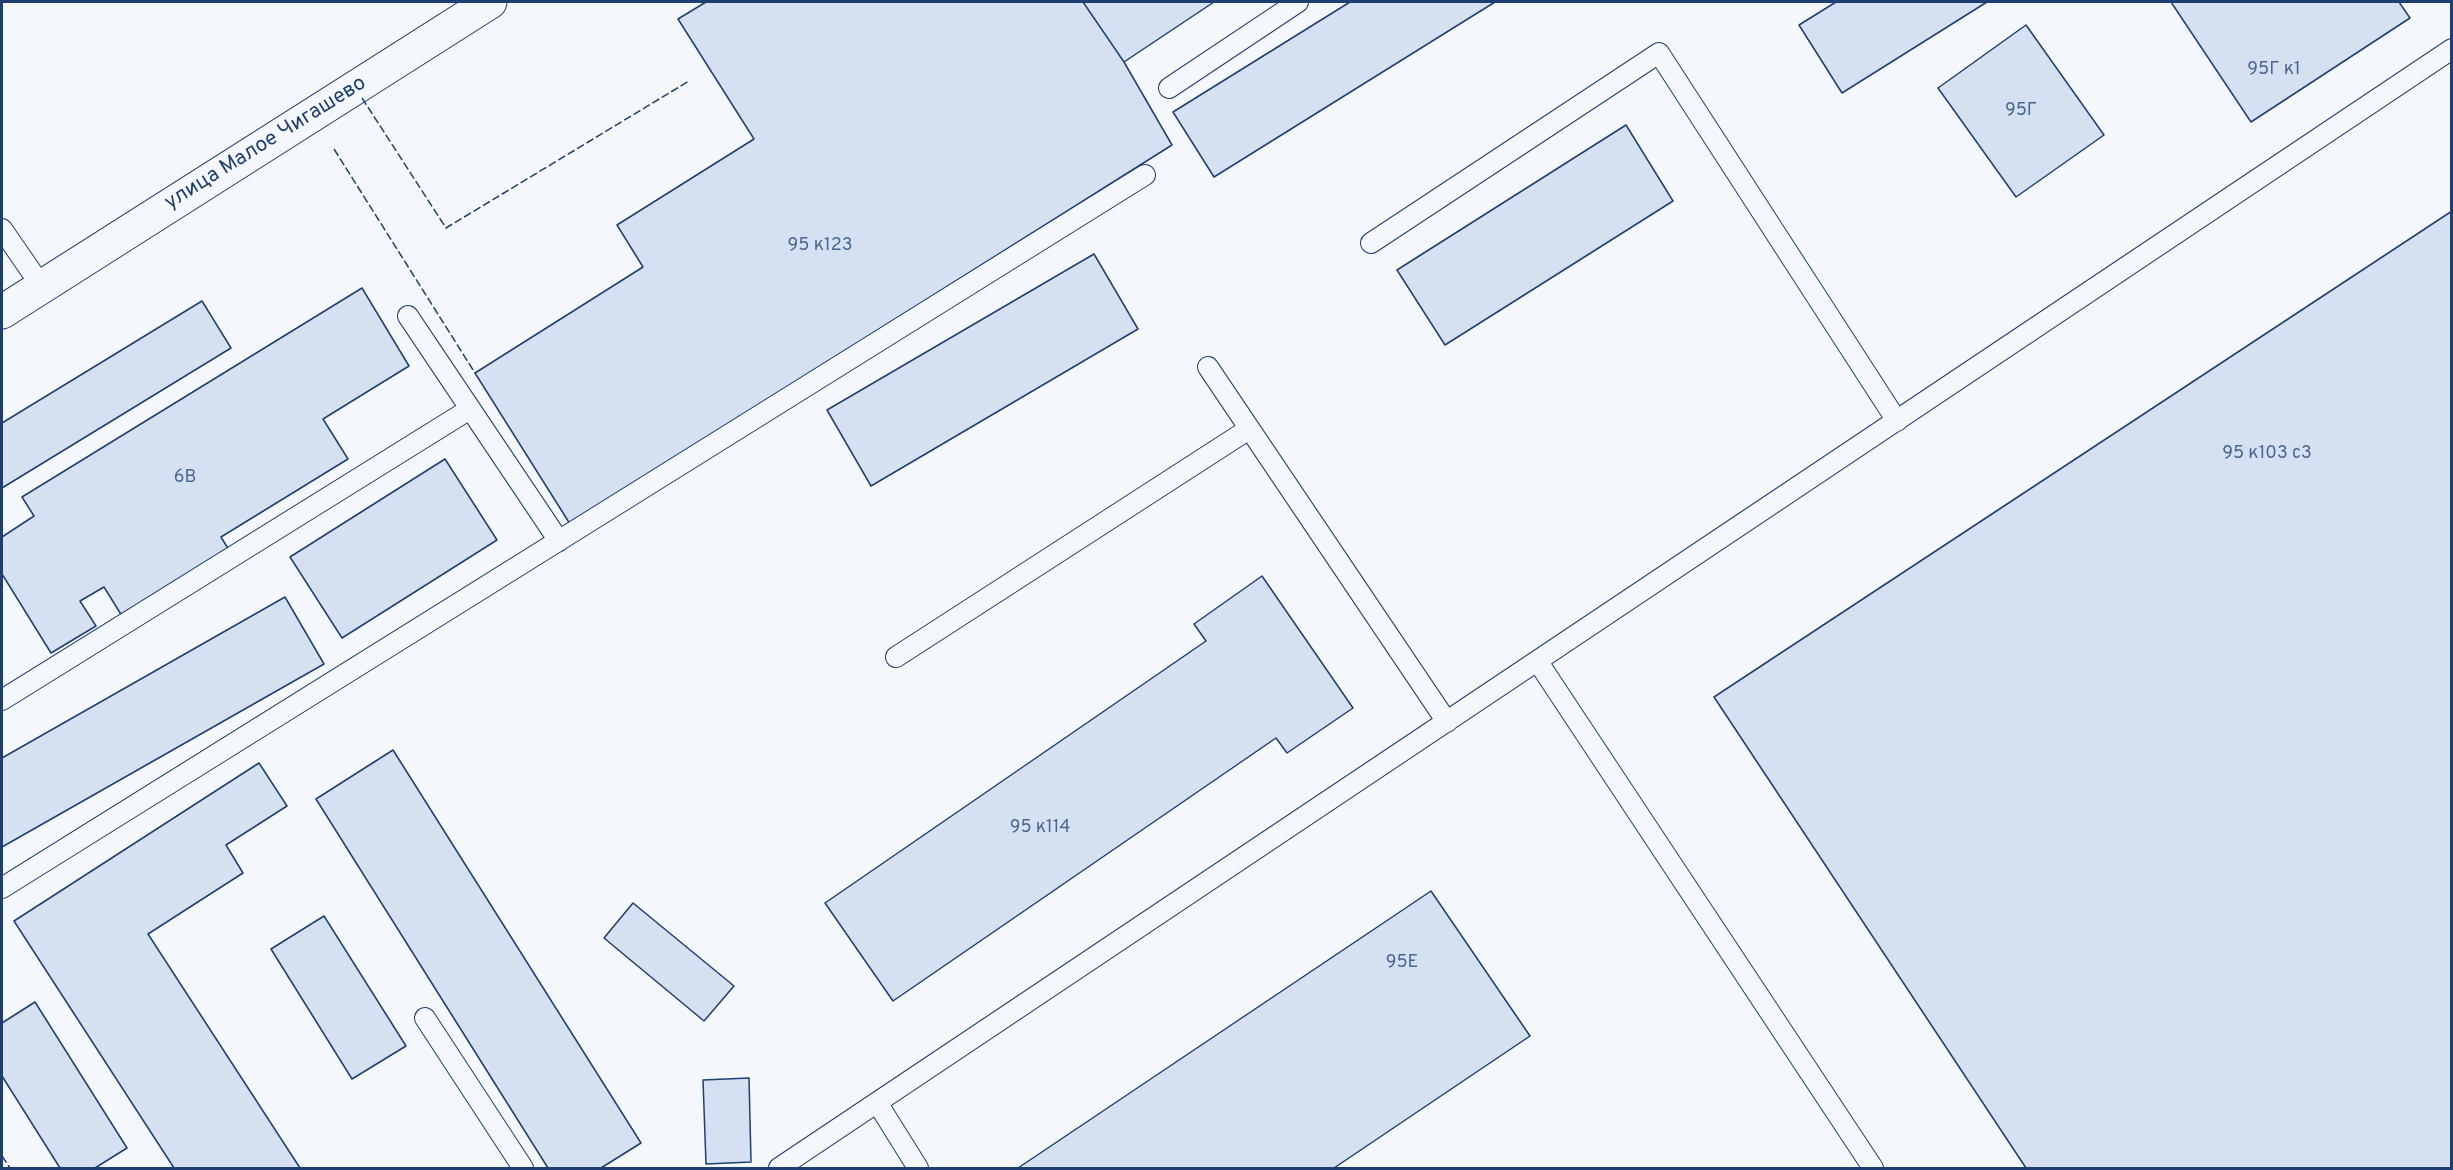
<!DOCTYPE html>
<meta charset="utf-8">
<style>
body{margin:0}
#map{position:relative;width:2453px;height:1170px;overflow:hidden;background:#f4f7fb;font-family:Overpass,sans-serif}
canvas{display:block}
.frame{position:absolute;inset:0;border:3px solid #1d3f73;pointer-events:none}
</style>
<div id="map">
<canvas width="2453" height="1170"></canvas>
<div class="frame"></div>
</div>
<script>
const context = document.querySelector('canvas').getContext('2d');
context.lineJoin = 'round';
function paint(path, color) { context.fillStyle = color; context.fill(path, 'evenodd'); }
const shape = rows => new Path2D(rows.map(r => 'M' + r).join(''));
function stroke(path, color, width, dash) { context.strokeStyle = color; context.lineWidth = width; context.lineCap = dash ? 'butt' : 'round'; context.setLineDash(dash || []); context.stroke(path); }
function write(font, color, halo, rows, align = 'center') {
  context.font = font + ' Overpass,sans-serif'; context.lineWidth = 4.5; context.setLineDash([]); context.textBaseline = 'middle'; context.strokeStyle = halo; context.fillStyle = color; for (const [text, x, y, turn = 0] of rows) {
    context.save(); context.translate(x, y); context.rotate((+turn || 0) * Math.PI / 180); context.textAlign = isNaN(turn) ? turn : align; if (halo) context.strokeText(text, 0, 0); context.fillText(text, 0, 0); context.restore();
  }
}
const building = shape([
 [706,2,1083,2,1124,62,1172,145,570,524,475,373,643,267,617,225,754,139,678,19,706,2],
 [1083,2,1214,2,1124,62,1083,2],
 [1350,2,1495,2,1214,177,1173,112,1350,2],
 [1836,2,1987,2,1842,93,1799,25,1836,2],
 [2171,2,2399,2,2410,18,2251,122,2171,2],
 [2026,25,2104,135,2016,197,1938,88,2026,25],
 [1626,125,1673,201,1445,345,1397,270,1626,125],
 [2452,211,2452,1168,2026,1168,1714,697,2452,211],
 [1094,254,1138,329,871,486,827,410,1094,254],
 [362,288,409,366,323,419,348,459,221,537,229,550,122,616,104,587,80,601,96,626,51,653,2,574,2,537,34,516,22,497,362,288],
 [202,301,231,348,2,488,2,423,202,301],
 [445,459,497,540,342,638,290,557,445,459],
 [1262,576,1353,708,1287,753,1276,738,893,1001,825,903,1206,641,1194,624,1262,576],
 [285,597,324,664,2,847,2,758,285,597],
 [393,750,641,1143,601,1168,548,1168,316,799,393,750],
 [259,763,287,806,226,845,243,873,148,934,300,1168,174,1168,14,921,259,763],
 [1431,891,1530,1036,1334,1168,1018,1168,1431,891],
 [633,903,734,986,704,1021,604,938,633,903],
 [324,916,406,1046,352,1079,271,949,324,916],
 [35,1002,127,1148,95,1168,60,1168,2,1076,2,1023,35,1002],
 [749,1078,751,1162,706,1164,703,1080,749,1078]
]);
const lane = shape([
 [1169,88,1298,2],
 [2,229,42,287],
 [1371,243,1659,53,1897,421],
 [408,316,559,541],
 [1208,367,1447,722],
 [896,657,1249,429],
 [1538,662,1873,1168],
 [2,700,470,409],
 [2,888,1145,175],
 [425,1018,523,1168],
 [878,1104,918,1168],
 [779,1168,2452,49]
]);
const street = shape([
 [2,312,490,2]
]);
const fence = shape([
 [362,98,446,228,689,81],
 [334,149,475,373],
 [2,1156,10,1168]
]);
const numberNames = [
 ["95Г к1",2274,70],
 ["95Г",2021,111],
 ["95 к123",820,246],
 ["95 к103 с3",2267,454],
 ["6В",185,478],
 ["95 к114",1040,828],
 ["95Е",1402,963]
];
const streetNames = [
 ["улица Малое Чигашево",266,144,-32]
];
paint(building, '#d5e0f0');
stroke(building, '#1d3f73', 1.5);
stroke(lane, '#1d3f73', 22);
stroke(street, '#1d3f73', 35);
stroke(lane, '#f4f7fb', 20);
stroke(street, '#f4f7fb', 33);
stroke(fence, '#1d3f73', 1.5, [8, 3]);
write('18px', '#4b6792', null, numberNames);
write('21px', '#1d3f73', '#f4f7fb', streetNames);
</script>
